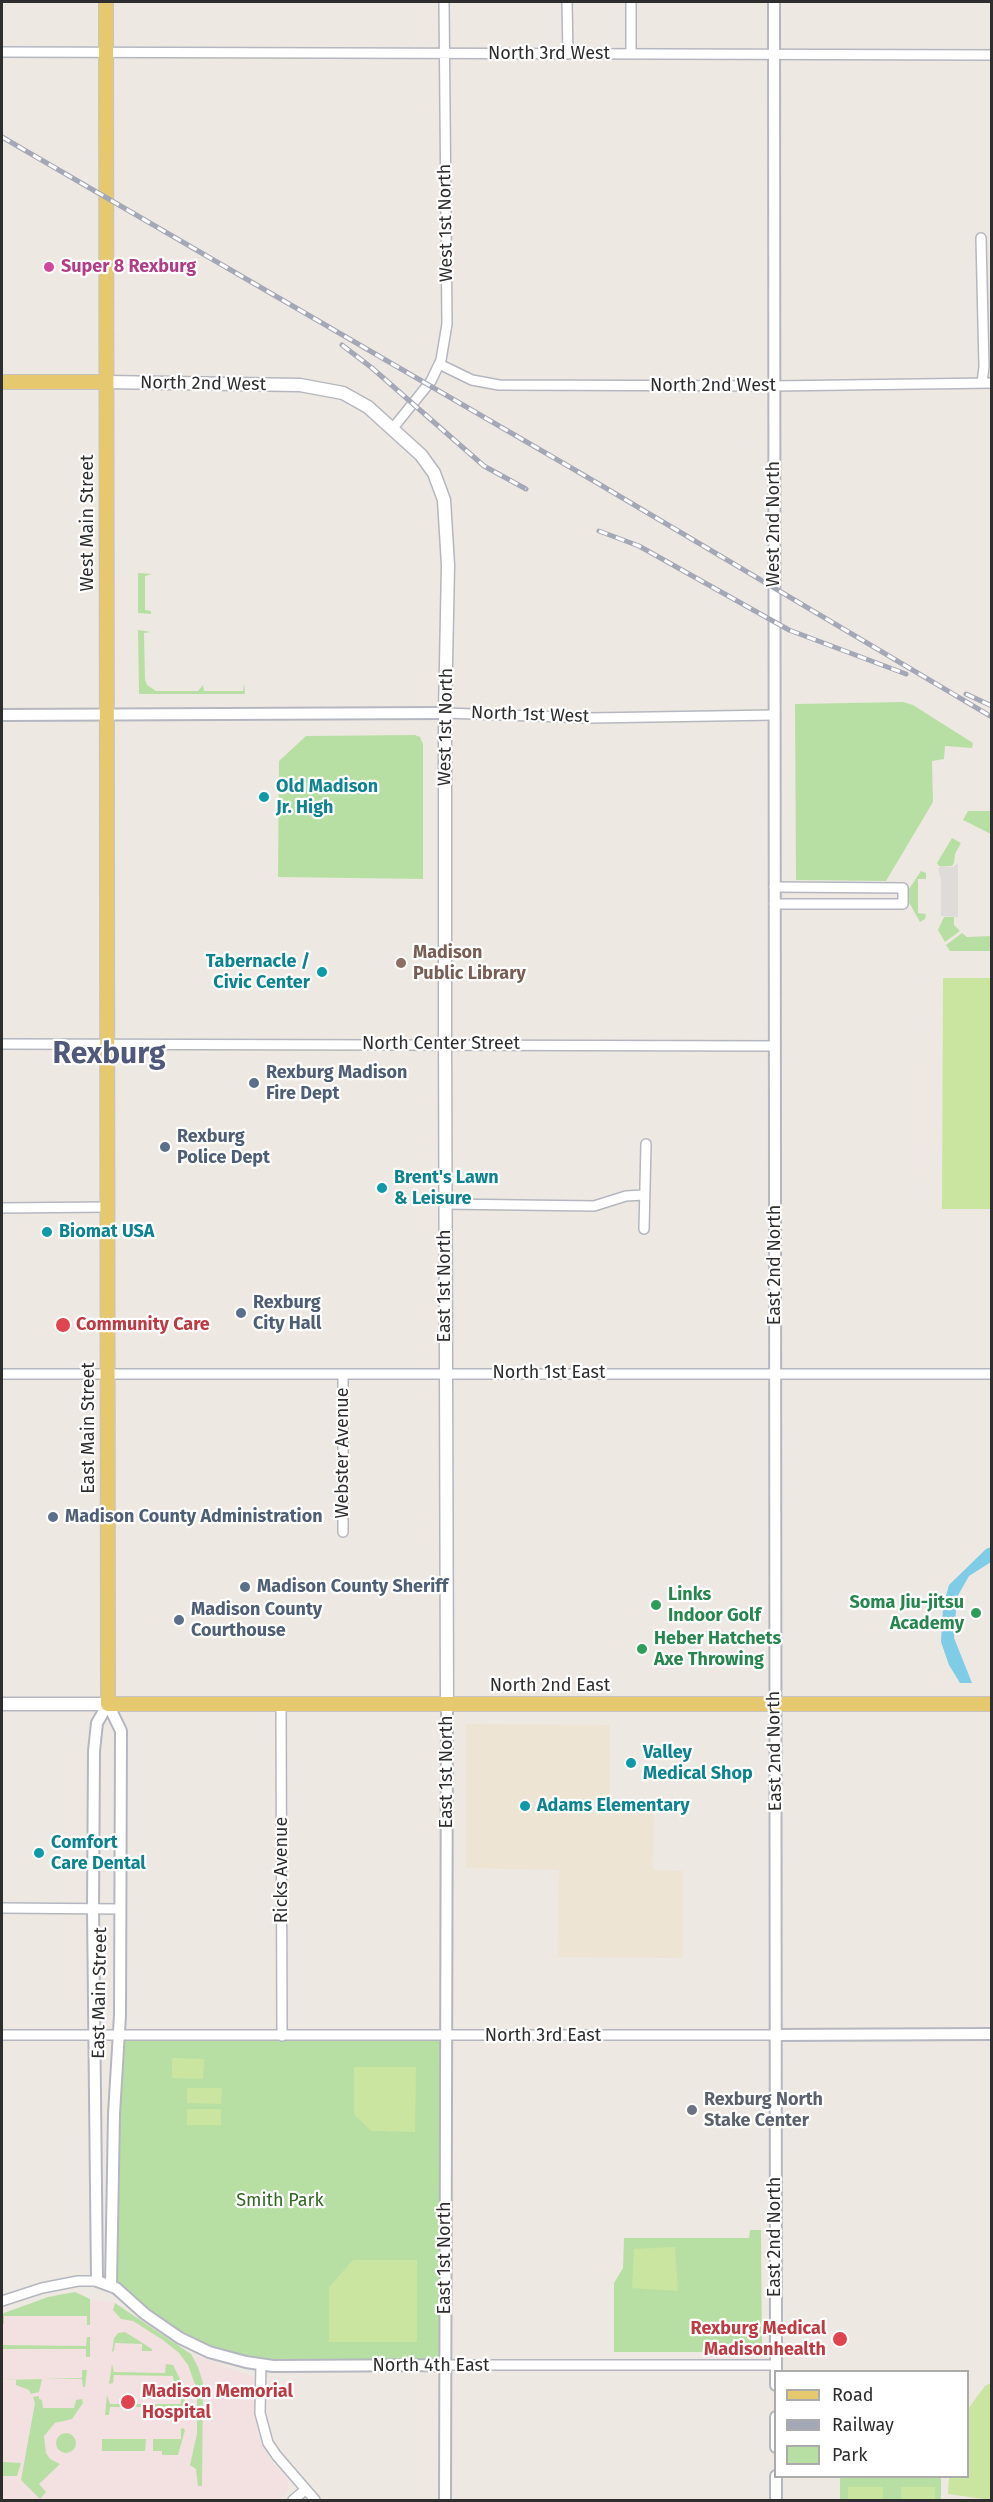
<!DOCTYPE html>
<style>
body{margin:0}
#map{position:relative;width:993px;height:2502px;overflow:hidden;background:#eee8e2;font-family:"Fira Sans",sans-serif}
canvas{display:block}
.frame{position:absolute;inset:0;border:3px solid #2e2e2e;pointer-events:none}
.legend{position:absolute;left:774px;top:2370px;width:195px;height:108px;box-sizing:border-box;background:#fff;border:2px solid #ababab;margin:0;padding:8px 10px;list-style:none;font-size:18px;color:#2e2e2e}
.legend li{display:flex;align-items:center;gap:12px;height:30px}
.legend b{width:30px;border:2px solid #ababab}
</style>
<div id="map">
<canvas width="993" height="2502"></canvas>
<div class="frame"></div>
<ul class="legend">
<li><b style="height:8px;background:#e6c96e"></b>Road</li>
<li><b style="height:8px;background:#a4a7b6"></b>Railway</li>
<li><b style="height:16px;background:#b8dfa3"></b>Park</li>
</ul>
</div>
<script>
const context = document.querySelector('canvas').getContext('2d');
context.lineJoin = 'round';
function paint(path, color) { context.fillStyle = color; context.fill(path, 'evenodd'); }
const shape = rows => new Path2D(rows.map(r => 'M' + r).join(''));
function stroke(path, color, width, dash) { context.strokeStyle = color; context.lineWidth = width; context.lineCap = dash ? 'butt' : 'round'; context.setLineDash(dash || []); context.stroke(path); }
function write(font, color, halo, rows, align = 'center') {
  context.font = font + ' "Fira Sans",sans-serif'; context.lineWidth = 4.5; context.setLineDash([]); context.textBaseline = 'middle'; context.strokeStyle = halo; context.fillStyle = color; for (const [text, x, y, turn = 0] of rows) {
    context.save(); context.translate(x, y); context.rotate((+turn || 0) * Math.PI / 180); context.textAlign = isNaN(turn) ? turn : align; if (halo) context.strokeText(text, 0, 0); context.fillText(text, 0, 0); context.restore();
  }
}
const education = shape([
 [466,1724,610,1725,610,1812,654,1813,653,1870,683,1871,683,1958,558,1957,559,1870,466,1868]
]);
const medical = shape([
 [65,2293,81,2293,87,2299,115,2303,191,2354,253,2377,255,2386,255,2418,260,2440,271,2461,287,2479,289,2486,287,2493,278,2500,2,2500,2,2313]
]);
const green = shape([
 [138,573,152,574,145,576,145,610,151,611,151,614,138,613],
 [138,630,151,632,144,633,145,679,147,685,156,691,198,691,203,685,204,691,243,691,244,683,245,694,139,694],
 [903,702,913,705,973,743,972,748,945,746,944,759,932,761,933,802,886,881,796,880,795,704],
 [415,735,420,737,423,744,423,879,278,877,279,761,306,736],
 [968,811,991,811,991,834,963,820],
 [952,838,961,843,955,854,954,863,952,866,939,866,937,863],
 [921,871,926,873,926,879,918,879,918,913,926,914,925,919,920,922,907,899,907,892],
 [944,917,954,917,954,925,960,931,945,942,938,930],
 [962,933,967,937,991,936,991,951,950,951,946,945],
 [118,2035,446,2036,445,2365,273,2366,180,2338,114,2282],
 [750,2230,761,2230,762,2352,614,2352,614,2283,623,2268,624,2238,749,2238],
 [75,2292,90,2299,90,2325,87,2325,87,2316,4,2316,4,2324,2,2324,2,2315,4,2313,48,2297],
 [115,2303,191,2354,198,2367,203,2383,202,2486,198,2486,196,2469,190,2465,197,2434,197,2390,188,2365,179,2353,163,2340,133,2321,121,2319,113,2310],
 [125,2332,152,2349,152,2351,142,2351,142,2344,115,2343,114,2351,112,2352,114,2338,118,2333],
 [87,2337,90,2337,90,2357,86,2357,86,2349,2,2349,2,2345,86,2346],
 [112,2364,114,2372,165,2373,166,2364,173,2365,182,2383,174,2384,173,2376,114,2375,113,2383,109,2384],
 [82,2370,87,2370,85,2387,83,2387,82,2379,42,2379,39,2392,31,2394,29,2390,16,2385,16,2380,2,2380,82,2378],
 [107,2395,110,2404,181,2404,181,2396,185,2397,184,2415,181,2415,181,2407,110,2407,109,2415,105,2415],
 [39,2396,39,2399,42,2400,43,2408,74,2408,76,2400,82,2399,83,2403,72,2419,55,2423,44,2436,46,2453,50,2459,60,2464,39,2484,46,2492,40,2499,21,2480,35,2403,33,2397],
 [183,2428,185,2430,178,2455,162,2455,162,2451,153,2451,153,2439,181,2439,181,2429],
 '56 2443a10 10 0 1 1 20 0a10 10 0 1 1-20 0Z',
 [102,2439,146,2439,145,2451,102,2451],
 [3,2462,21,2463,17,2476,2,2476],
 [840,2477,941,2477,941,2500,840,2500]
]);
const pitch = shape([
 [943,978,991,978,991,1209,942,1209],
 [172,2058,204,2059,203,2079,172,2078],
 [354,2067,416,2067,415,2132,371,2131,354,2114],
 [187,2088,222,2088,221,2104,187,2103],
 [187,2109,221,2109,221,2125,187,2125],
 [675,2247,678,2291,632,2288,634,2249],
 [353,2260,417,2260,417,2342,329,2342,329,2287],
 [991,2383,991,2500,948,2494,949,2477,968,2476,968,2409,985,2386],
 [848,2487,883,2487,883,2500,848,2500],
 [901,2487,935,2487,935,2500,901,2500]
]);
const plaza = shape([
 [958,863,958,917,941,916,941,879,938,869,941,866,953,867]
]);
const water = shape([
 [991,1547,991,1562,969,1576,957,1597,954,1638,972,1683,960,1683,949,1665,941,1642,943,1607,949,1585,986,1549]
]);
const minor = shape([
 [567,2,568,54],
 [631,2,631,54],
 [2,52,992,55],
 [981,238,984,367,982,383],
 [439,364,472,380,499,385,773,386,992,383],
 [393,428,431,381,441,360,447,324,444,2],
 [445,713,591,718,774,715],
 [774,887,903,888,903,904,774,904],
 [2,1044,775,1046],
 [445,1204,594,1206,626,1196,644,1195],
 [2,1208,107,1207],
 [644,1229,646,1144],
 [2,1374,992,1374],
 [343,1374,343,1532],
 [281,1704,282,2036],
 [2,1908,119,1909],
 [2,2035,775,2035],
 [2,2301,42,2288,78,2281,97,2281],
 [261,2365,260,2413,268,2443,277,2456,315,2500],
 [445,2365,774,2365],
 [293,2500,305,2490]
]);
const tertiary = shape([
 [774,2,776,2385],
 [2,715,445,713],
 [108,1704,97,1723,94,1751,93,1909,97,2281,116,2288,145,2314,180,2338,209,2352,246,2362,273,2366,445,2365],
 [108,1704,121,1731,120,2015,114,2114,111,2285],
 [775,2035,992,2034],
 [776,2417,776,2447],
 [776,2476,776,2500],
 [445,2500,447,1704]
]);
const secondary = shape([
 [106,382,300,385,343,393,368,407,421,455,434,473,444,500,448,565,445,713,445,1028,447,1704],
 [2,1704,108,1704]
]);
const primary = shape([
 [106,2,108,1704,992,1704],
 [2,382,106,382]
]);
const rail = shape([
 [2,137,599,484,992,717],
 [342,345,372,368,484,466,526,489],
 [599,531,639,546,789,630,906,674],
 [966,694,992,706]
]);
const markers = [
 [49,267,6,"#d1479c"],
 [264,797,6,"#0f9aa8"],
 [401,963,6,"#8d6e63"],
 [322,972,6,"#0f9aa8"],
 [254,1083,6,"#5c6f8a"],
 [165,1147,6,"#5c6f8a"],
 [382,1188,6,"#0f9aa8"],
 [47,1232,6,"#0f9aa8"],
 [241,1313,6,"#5c6f8a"],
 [63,1325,8,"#e0444e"],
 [53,1517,6,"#5c6f8a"],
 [245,1587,6,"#5c6f8a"],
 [656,1605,6,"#2e9e5b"],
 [976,1613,6,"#2e9e5b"],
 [179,1620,6,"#5c6f8a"],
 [642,1649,6,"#2e9e5b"],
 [631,1763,6,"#0f9aa8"],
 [525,1806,6,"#0f9aa8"],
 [39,1853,6,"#0f9aa8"],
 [692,2110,6,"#6b7280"],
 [840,2339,8,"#e0444e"],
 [128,2402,8,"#e0444e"]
];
const streetNames = [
 ["North 3rd West",549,54],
 ["West 1st North",446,223,-91],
 ["North 2nd West",203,384,1],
 ["North 2nd West",713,386],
 ["West Main Street",88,523,-90],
 ["West 2nd North",774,524,-90],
 ["North 1st West",530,715,2],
 ["West 1st North",446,727,-89],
 ["North Center Street",441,1044],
 ["East 2nd North",775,1265,-90],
 ["East 1st North",445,1286,-90],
 ["North 1st East",549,1373],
 ["East Main Street",89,1428,-90],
 ["Webster Avenue",343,1453,-90],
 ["North 2nd East",550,1686],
 ["East 2nd North",775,1751,-91],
 ["East 1st North",447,1772,-90],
 ["Ricks Avenue",282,1870,-90],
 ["East Main Street",100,1993,-89],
 ["North 3rd East",543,2036],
 ["East 2nd North",775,2237,-90],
 ["East 1st North",445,2258,-90],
 ["North 4th East",431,2366]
];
const hotelNames = [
 ["Super 8 Rexburg",61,267]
];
const cultureNames = [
 ["Old Madison",276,787],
 ["Jr. High",276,808],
 ["Tabernacle /",310,962,"right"],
 ["Civic Center",310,983,"right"],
 ["Brent's Lawn",394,1178],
 ["& Leisure",394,1199],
 ["Biomat USA",59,1232],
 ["Valley",643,1753],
 ["Medical Shop",643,1774],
 ["Adams Elementary",537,1806],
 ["Comfort",51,1843],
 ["Care Dental",51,1864]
];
const educationNames = [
 ["Madison",413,953],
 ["Public Library",413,974]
];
const serviceNames = [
 ["Rexburg Madison",266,1073],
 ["Fire Dept",266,1094],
 ["Rexburg",177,1137],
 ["Police Dept",177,1158],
 ["Rexburg",253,1303],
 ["City Hall",253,1324],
 ["Madison County Administration",65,1517],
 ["Madison County Sheriff",257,1587],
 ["Madison County",191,1610],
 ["Courthouse",191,1631]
];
const healthNames = [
 ["Community Care",76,1325],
 ["Rexburg Medical",826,2329,"right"],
 ["Madisonhealth",826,2350,"right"],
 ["Madison Memorial",142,2392],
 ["Hospital",142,2413]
];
const leisureNames = [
 ["Links",668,1595],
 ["Indoor Golf",668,1616],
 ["Soma Jiu-jitsu",964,1603,"right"],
 ["Academy",964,1624,"right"],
 ["Heber Hatchets",654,1639],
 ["Axe Throwing",654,1660]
];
const worshipNames = [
 ["Rexburg North",704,2100],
 ["Stake Center",704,2121]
];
const parkNames = [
 ["Smith Park",280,2201]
];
const townNames = [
 ["Rexburg",109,1055]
];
paint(education, '#ede4d3');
paint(medical, '#f3e0e1');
paint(green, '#b8dfa3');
paint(pitch, '#c9e5a0');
paint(plaza, '#dedbd8');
paint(water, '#7ecce6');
stroke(minor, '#b5b7c0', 12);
stroke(tertiary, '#b5b7c0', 14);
stroke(secondary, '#b5b7c0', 15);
stroke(primary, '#c4c4c4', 16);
stroke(minor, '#fff', 9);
stroke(tertiary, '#fff', 10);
stroke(secondary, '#fff', 12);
stroke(primary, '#e6c96e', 14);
stroke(rail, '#a4a7b6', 5);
stroke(rail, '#fff', 3, [9]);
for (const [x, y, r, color] of markers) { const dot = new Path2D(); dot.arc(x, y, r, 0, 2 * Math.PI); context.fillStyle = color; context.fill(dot); stroke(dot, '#fff', 2); }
write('18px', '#2e2e2e', '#fff', streetNames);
write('bold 18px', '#b23c85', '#fff', hotelNames, 'left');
write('bold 18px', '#0d838f', '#fff', cultureNames, 'left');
write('bold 18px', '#785e54', '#fff', educationNames, 'left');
write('bold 18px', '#4e5e75', '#fff', serviceNames, 'left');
write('bold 18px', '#be3a42', '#fff', healthNames, 'left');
write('bold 18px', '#27864d', '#fff', leisureNames, 'left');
write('bold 18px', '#5b616d', '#fff', worshipNames, 'left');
write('18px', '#316722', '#fff', parkNames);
write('bold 30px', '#51597b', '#fff', townNames);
</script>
